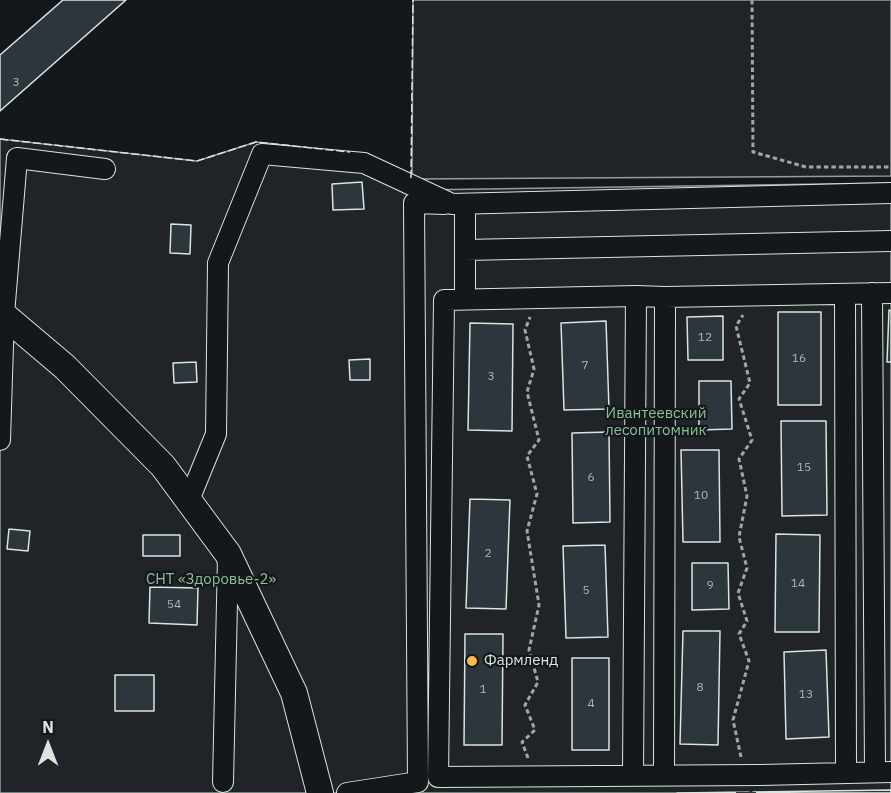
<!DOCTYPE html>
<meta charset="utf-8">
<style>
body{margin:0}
#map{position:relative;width:891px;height:793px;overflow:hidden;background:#14181c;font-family:"IBM Plex Sans",sans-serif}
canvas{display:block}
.north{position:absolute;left:18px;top:715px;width:60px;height:60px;-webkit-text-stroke:4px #14181c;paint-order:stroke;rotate:0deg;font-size:16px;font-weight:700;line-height:24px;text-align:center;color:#d8e6dc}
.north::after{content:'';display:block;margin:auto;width:21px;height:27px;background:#d8e6dc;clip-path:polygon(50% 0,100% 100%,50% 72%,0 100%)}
</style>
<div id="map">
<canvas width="891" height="793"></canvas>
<div class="north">N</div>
</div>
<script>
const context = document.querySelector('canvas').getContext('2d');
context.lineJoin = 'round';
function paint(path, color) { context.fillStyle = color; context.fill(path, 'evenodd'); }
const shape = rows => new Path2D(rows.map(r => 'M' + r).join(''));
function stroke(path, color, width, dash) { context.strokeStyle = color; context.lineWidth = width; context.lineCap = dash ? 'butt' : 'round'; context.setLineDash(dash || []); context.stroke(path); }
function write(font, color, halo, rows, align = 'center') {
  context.font = font + ' "IBM Plex Sans",sans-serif'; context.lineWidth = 4.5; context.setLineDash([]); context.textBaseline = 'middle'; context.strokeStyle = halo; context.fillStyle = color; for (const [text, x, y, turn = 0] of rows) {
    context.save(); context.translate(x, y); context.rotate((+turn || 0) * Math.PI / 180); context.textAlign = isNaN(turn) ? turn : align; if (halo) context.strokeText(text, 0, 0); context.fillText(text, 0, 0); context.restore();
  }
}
const green = shape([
 [413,0,891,0,891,176,413,179,418,190,891,183,891,793,0,793,0,139,197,161,256,142,355,153,412,178,413,0]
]);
const building = shape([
 [63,0,126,0,0,111,0,55,63,0],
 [362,182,364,209,333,210,332,184,362,182],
 [171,224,191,225,190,254,170,253,171,224],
 [889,310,891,311,891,362,887,362,889,310],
 [778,312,821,312,821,405,778,405,778,312],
 [723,316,723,360,688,360,687,317,723,316],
 [606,321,609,409,564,410,561,323,606,321],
 [470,323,513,324,512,431,468,430,470,323],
 [370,359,370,380,350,380,349,360,370,359],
 [196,362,197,382,174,383,173,363,196,362],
 [699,381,731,381,732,429,699,430,699,381],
 [781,421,826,421,827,515,782,516,781,421],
 [609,432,610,522,573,523,572,433,609,432],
 [681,450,719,450,720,542,683,542,681,450],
 [470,499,510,500,506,609,466,608,470,499],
 [9,529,30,531,28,551,7,549,9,529],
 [776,534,820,535,819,632,775,632,776,534],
 [143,535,180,535,180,556,143,556,143,535],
 [605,545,608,637,566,638,563,546,605,545],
 [692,563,728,563,729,609,692,610,692,563],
 [150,587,198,588,197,625,149,623,150,587],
 [683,631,720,631,718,745,680,744,683,631],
 [465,634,503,634,502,745,464,745,465,634],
 [826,650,829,737,786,739,784,652,826,650],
 [572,658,609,658,609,750,572,750,572,658],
 [115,675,154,675,154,711,115,711,115,675],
 [891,790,891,793,753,793,753,792,891,790],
 [746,792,753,793,677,793,746,792]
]);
const minorTunnel = shape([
 [746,792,746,793]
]);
const path = shape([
 [752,0,753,152,806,167,891,167],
 [741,757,733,720,749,661,739,634,747,621,738,593,747,568,739,537,747,496,739,459,752,440,739,399,750,383,736,326,743,315],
 [528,758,522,742,535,730,525,705,538,682,529,650,539,605,527,531,537,494,527,456,539,440,527,392,534,369,525,330,530,317]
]);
const minor = shape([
 [465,204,465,299],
 [465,250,891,241],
 [872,293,875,772],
 [845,294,846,773],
 [636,296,665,297,664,775],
 [665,297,891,293],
 [0,440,4,314,17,158,105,169],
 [189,500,216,434,218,263,262,154,364,163,452,204,891,193],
 [633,776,636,296,444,300,438,777,760,775,891,772],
 [223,782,228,557],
 [347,793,418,782,414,203,445,204]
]);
const major = shape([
 [0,312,65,367,163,466,228,554,294,693,320,793]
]);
const fence = shape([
 [0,139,197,161,256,142,350,152],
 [411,178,413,0]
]);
const markers = [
 [472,661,6,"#ffb74d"]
];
const numberNames = [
 ["3",16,83],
 ["12",705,338],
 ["16",799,359],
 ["7",585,366],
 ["3",491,377],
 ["15",804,468],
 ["6",591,478],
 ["10",701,496],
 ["2",488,554],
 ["14",798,584],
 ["9",710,586],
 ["5",586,591],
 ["54",174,605],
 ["8",700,688],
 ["1",483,690],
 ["13",806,695],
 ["4",591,704]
];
const parkNames = [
 ["Ивантеевский",656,414],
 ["лесопитомник",656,431],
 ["СНТ «Здоровье-2»",211,580]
];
const poiNames = [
 ["Фармленд",484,661]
];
paint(green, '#202428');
stroke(green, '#939e99', 1.5);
paint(building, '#2c363c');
stroke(building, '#d8e6dc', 1.5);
stroke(minorTunnel, '#313739', 20, [20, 10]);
stroke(minor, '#d8e6dc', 22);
stroke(major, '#d8e6dc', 28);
stroke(path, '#9da8a2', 3, [4.5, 3]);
stroke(minor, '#14181c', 20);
stroke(major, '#14181c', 26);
stroke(fence, '#d8e6dc', 1.5, [8, 3]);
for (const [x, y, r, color] of markers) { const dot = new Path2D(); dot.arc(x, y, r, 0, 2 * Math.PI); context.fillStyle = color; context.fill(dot); stroke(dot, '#14181c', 2); }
write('12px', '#adbab4', null, numberNames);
write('15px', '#8ac095', '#14181c', parkNames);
write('15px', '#d8e6dc', '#14181c', poiNames, 'left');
</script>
